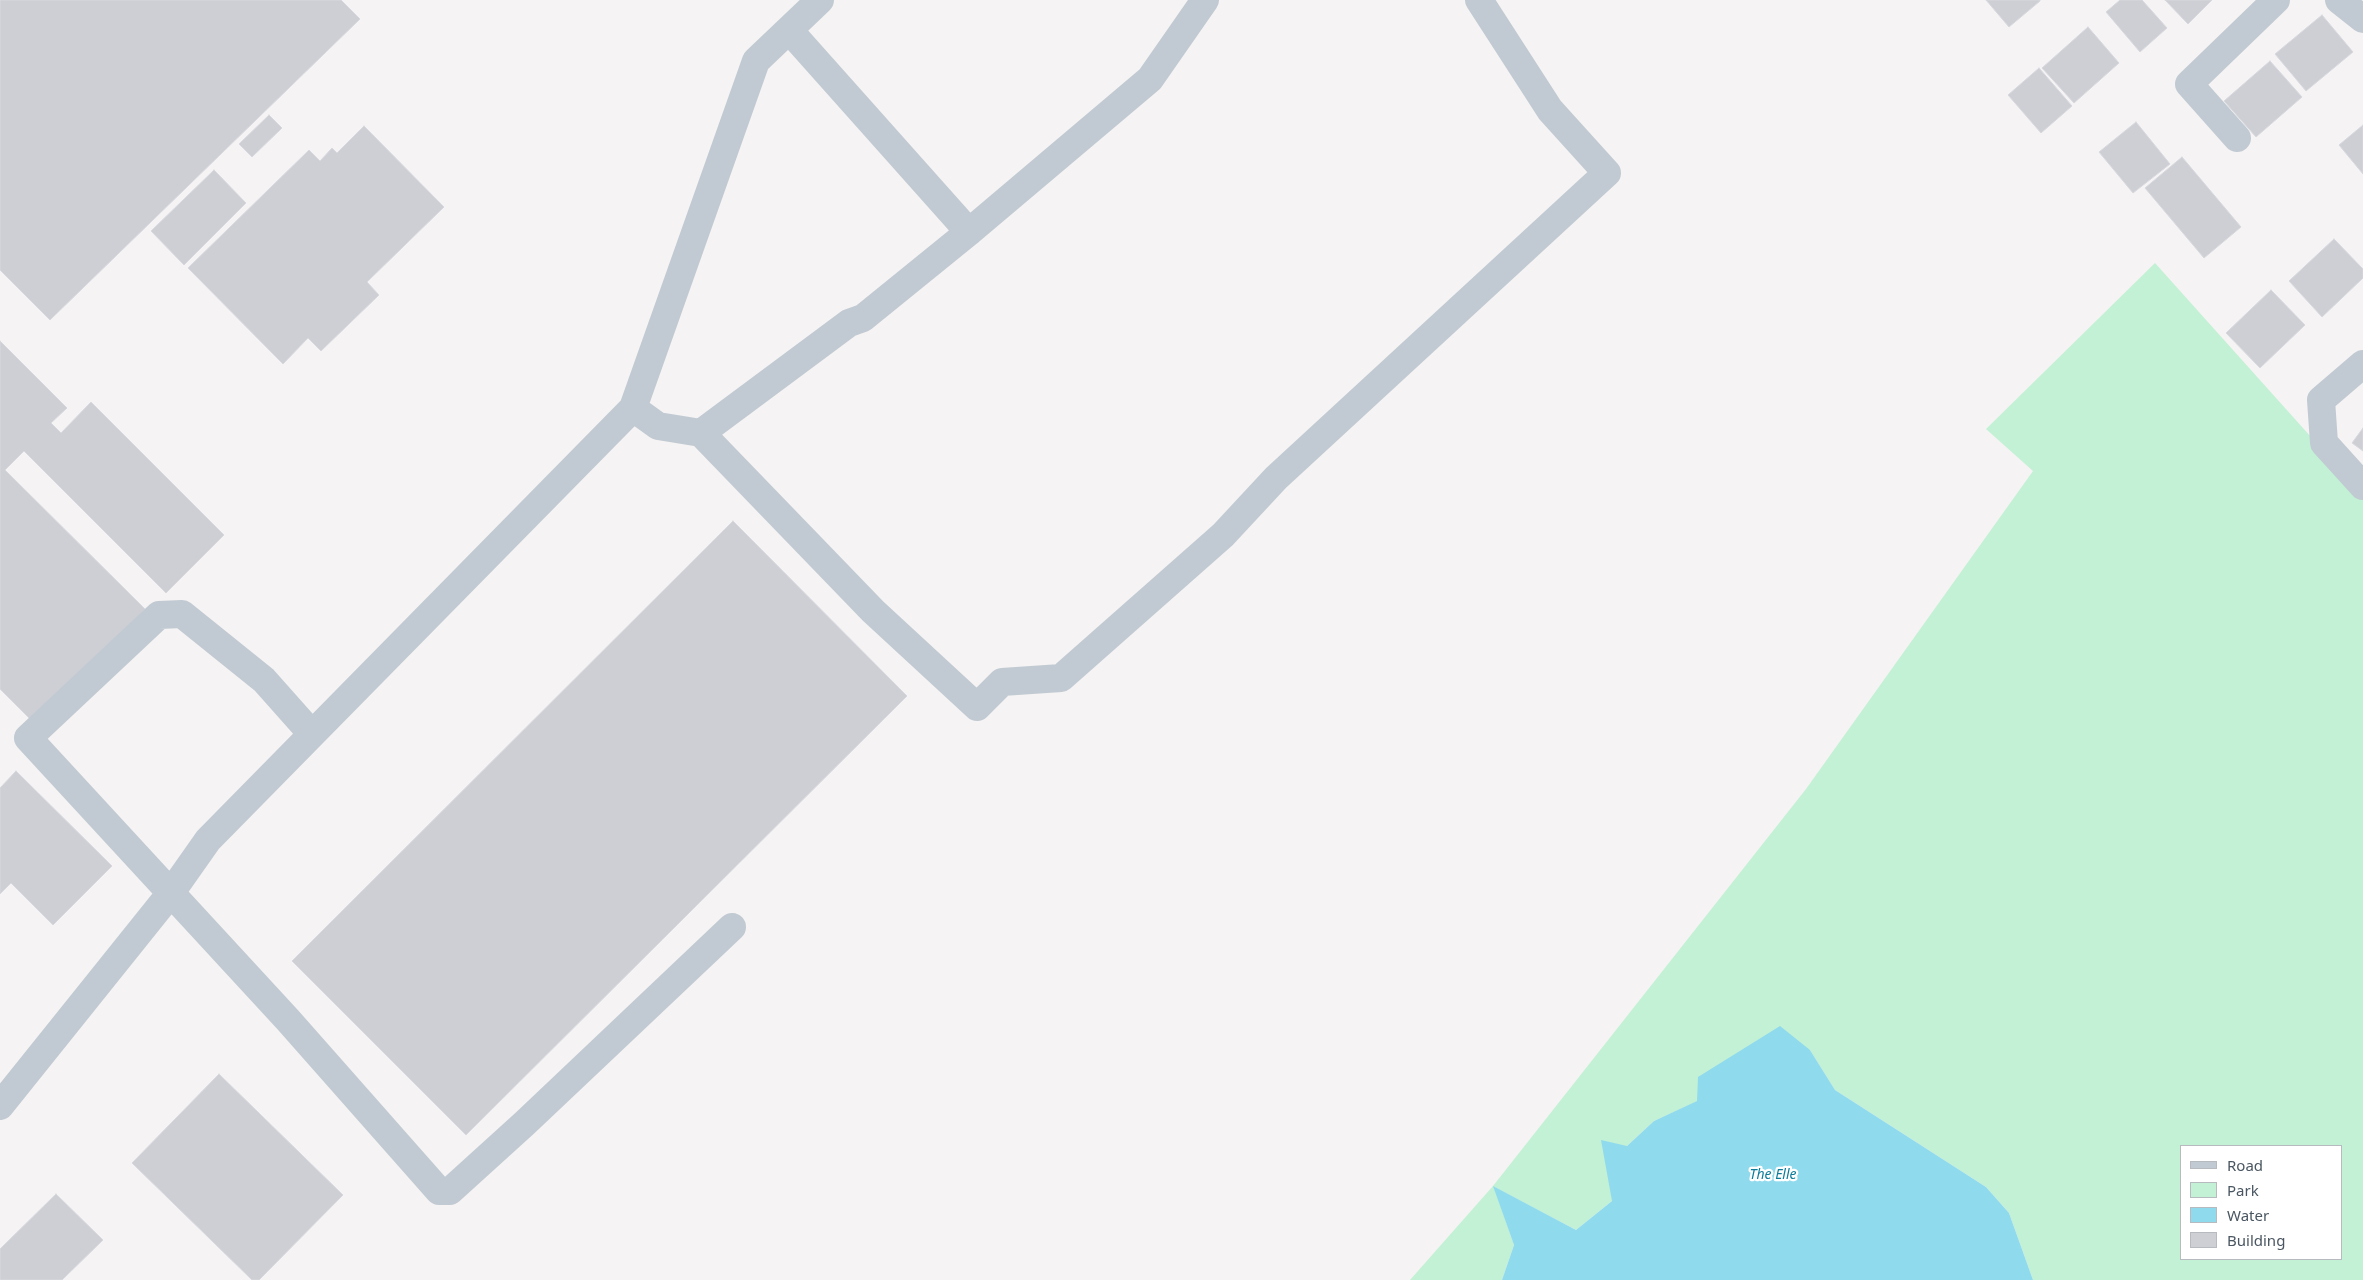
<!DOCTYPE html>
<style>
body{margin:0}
#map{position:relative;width:2363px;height:1280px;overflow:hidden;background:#f5f3f3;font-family:"Noto Sans",sans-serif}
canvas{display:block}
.legend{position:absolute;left:2180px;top:1145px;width:162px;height:115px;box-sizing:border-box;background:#fff;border:1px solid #b7bbc0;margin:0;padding:6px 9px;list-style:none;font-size:15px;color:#4a5661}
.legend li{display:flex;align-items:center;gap:10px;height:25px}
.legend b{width:25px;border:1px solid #b7bbc0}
</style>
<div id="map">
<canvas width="2363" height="1280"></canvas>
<ul class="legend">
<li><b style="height:6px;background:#c1cad2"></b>Road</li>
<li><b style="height:14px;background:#c3f1d5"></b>Park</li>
<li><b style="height:14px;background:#90daee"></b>Water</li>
<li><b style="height:14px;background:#cdcfd5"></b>Building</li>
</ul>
</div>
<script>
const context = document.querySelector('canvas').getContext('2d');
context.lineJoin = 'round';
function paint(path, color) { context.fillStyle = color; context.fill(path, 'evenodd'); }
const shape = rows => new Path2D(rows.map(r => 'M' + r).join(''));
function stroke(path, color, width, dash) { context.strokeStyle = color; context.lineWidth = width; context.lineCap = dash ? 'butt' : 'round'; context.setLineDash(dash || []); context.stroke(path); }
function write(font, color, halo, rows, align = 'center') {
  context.font = font + ' "Noto Sans",sans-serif'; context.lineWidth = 4.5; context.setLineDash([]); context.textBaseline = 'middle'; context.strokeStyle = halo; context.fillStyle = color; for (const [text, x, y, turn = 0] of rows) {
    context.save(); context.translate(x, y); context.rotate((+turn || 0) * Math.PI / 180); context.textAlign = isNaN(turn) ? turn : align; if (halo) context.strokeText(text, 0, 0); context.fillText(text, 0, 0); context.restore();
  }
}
const green = shape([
 [2155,263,2363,495,2363,1280,2033,1280,2009,1213,1986,1187,1835,1090,1810,1050,1654,1121,1627,1146,1612,1201,1576,1230,1494,1187,1514,1245,1502,1280,1410,1280,1493,1186,1806,789,2033,471,1986,429],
 [2182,1146,2342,1146,2342,1259,2182,1259]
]);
const water = shape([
 [1780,1026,1810,1050,1835,1090,1986,1187,2009,1213,2033,1280,1502,1280,1514,1245,1493,1186,1576,1230,1612,1201,1601,1140,1627,1146,1654,1121,1697,1101,1698,1077]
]);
const building = shape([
 [0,0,341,0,360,19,50,320,0,270,0,0],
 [1986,0,2040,0,2040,1,2009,27,1986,0],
 [2120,0,2142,0,2167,28,2140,52,2106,12,2120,0],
 [2165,0,2212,0,2188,24,2165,0],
 [2322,15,2353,52,2306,91,2275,54,2322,15],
 [2088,27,2119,63,2074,103,2042,68,2088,27],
 [2270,61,2302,97,2256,137,2224,101,2270,61],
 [2039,68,2072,106,2041,133,2008,95,2039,68],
 [269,115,282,128,252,157,239,144,269,115],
 [2136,122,2170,164,2133,193,2099,152,2136,122],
 [2363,125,2363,174,2339,145,2363,125],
 [364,126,444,207,367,282,379,295,321,351,308,338,283,364,188,268,309,150,320,161,332,148,337,153,364,126],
 [2182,157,2241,227,2204,258,2145,188,2182,157],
 [214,170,246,203,184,265,151,231,214,170],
 [2334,239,2363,269,2363,278,2322,317,2289,281,2334,239],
 [2271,290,2305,325,2260,368,2226,333,2271,290],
 [0,341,67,408,51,423,61,433,91,402,224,535,166,593,24,451,5,470,145,609,33,722,0,689,0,341],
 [2363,428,2363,451,2352,443,2363,428],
 [733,521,907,696,466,1135,292,961,733,521],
 [16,771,112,866,53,925,11,883,0,894,0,788,16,771],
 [219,1074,343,1195,259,1280,252,1280,132,1163,219,1074],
 [56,1194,103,1240,62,1280,0,1280,0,1249,56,1194]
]);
const minor = shape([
 [820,0,756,61,633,408,658,426,701,433,849,323,863,318,969,232,1150,79,1205,0],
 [2339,0,2363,19],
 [789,30,969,232],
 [2237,138,2189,84,2276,0],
 [2363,364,2321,400,2324,443,2363,486],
 [701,433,873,611,977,707,1002,682,1061,678,1223,535,1276,478,1607,173,1550,110,1479,0],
 [312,734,264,680,182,614,159,615,28,738,288,1020,439,1191,450,1191,525,1123,732,927],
 [0,1106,170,894,208,840,633,408]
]);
const waterNames = [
 ["The Elle",1773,1175]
];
paint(green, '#c3f1d5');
paint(water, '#90daee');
paint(building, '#cdcfd5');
stroke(building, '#d7d9de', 1);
stroke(minor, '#c1cad2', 28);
write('italic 14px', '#0c7c9b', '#fff', waterNames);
</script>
